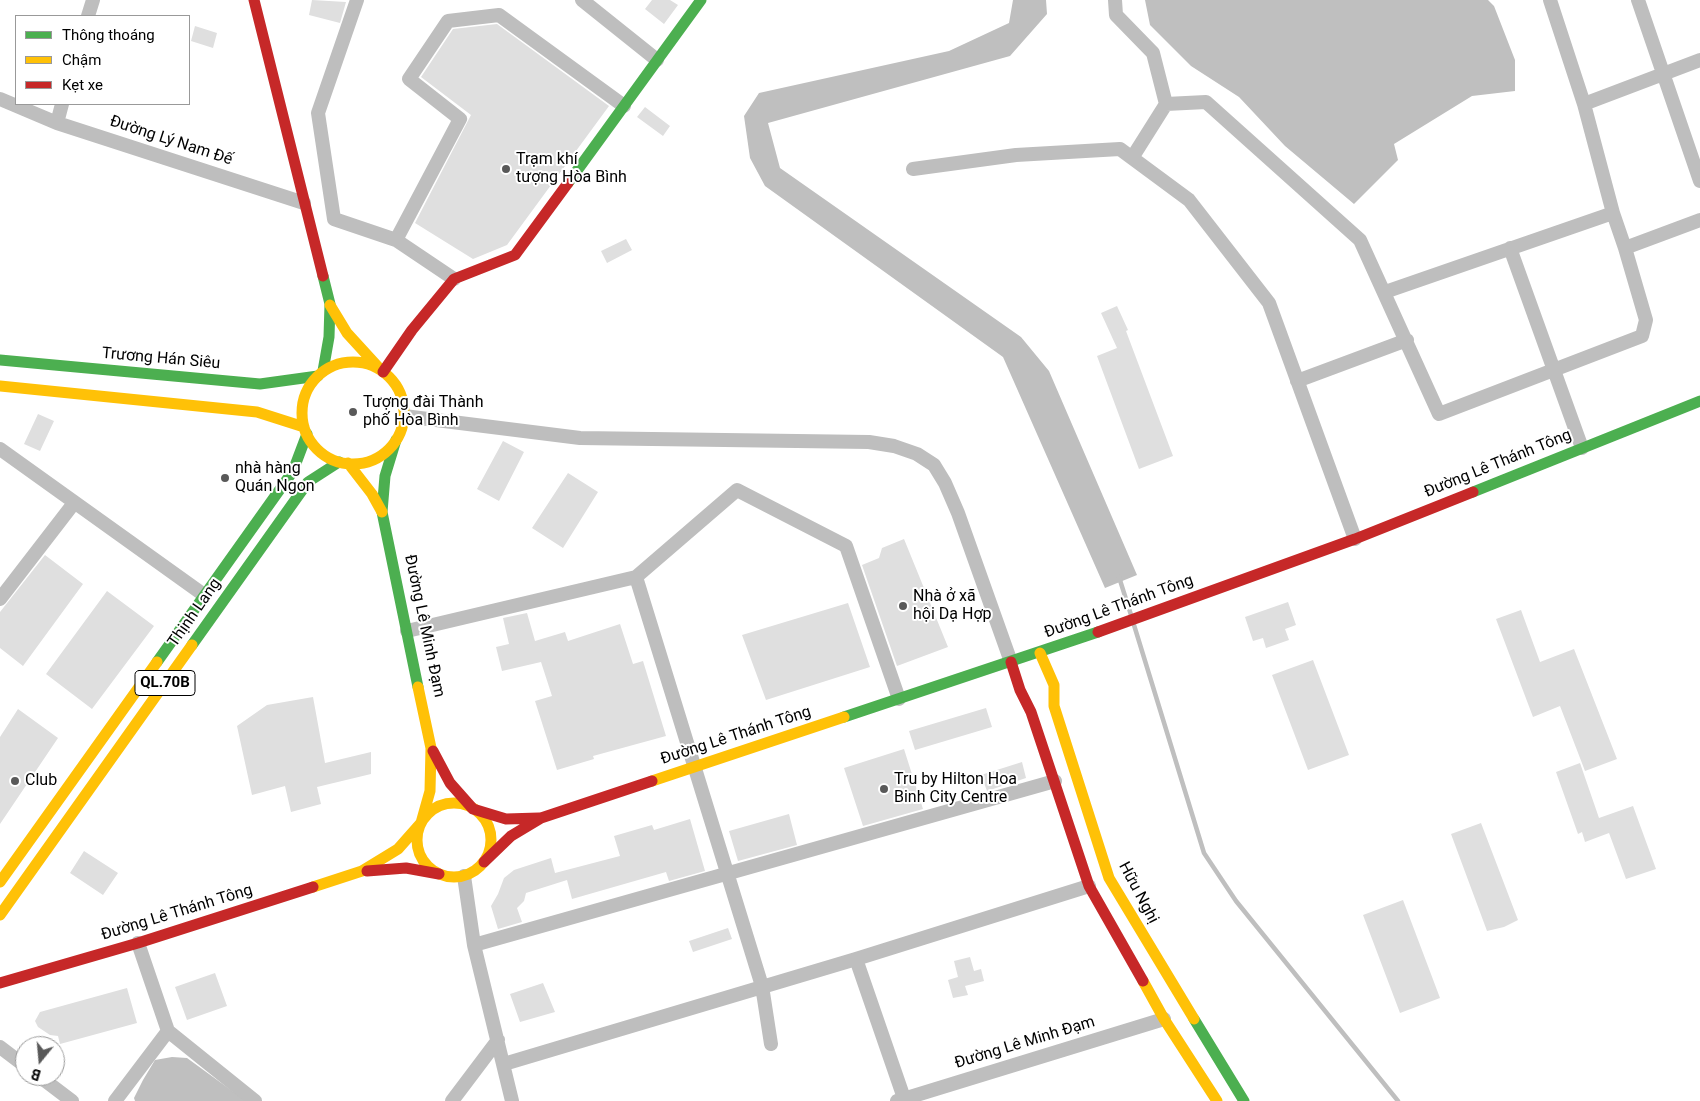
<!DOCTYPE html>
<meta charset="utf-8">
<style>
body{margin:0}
#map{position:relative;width:1700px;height:1101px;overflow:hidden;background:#fff;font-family:Roboto,sans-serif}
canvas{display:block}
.legend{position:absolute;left:15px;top:15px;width:175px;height:90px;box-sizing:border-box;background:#fff;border:1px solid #999;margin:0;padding:6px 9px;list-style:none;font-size:15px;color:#000}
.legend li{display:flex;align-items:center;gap:10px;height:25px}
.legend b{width:25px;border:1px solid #999}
.north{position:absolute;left:15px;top:1036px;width:50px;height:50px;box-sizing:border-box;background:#fff;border:1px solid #999;border-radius:50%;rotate:197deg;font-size:14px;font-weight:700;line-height:20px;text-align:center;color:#000}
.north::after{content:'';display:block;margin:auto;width:18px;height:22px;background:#595959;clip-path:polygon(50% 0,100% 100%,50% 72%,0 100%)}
</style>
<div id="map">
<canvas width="1700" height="1101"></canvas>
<ul class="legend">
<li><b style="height:6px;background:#4caf50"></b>Thông thoáng</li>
<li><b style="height:6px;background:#ffc107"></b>Chậm</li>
<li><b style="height:6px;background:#c62828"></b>Kẹt xe</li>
</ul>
<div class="north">B</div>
</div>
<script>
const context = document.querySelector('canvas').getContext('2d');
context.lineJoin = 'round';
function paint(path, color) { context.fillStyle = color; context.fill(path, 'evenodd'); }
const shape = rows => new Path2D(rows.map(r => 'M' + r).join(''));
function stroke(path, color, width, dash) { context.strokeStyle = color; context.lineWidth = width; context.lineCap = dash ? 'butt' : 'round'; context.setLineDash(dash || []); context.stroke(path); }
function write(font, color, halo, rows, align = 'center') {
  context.font = font + ' Roboto,sans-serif'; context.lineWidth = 4; context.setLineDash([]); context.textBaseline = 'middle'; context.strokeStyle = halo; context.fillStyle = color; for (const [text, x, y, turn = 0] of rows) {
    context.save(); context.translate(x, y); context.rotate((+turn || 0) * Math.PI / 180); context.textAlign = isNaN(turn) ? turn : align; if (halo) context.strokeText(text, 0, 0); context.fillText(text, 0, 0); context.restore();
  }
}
const water = shape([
 [1013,0,1046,0,1047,14,1010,56,768,123,780,168,1021,337,1049,371,1137,575,1105,588,1003,357,765,186,750,158,744,116,759,93,949,51,1009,23],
 [1145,0,1488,0,1494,6,1515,60,1515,91,1472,96,1394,144,1398,160,1354,204,1285,146,1239,97,1191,66,1150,25],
 [172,1057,187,1058,246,1101,135,1101,134,1098,143,1080,155,1060]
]);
const stream = shape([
 [1119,577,1131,615],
 [1134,625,1204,853,1236,901,1398,1101]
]);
const building = shape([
 [312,0,346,2,340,23,309,15],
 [652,0,670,0,678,5,664,24,645,9],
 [497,24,609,106,507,245,473,259,415,223,471,115,421,77,453,29],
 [195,26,217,33,213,48,191,41],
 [645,107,670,126,663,136,637,117],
 [626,239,632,250,607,263,601,251],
 [1117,306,1128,330,1126,331,1173,456,1139,469,1097,356,1117,348,1101,313],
 [38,414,54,421,40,451,24,444],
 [503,441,524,452,499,501,477,489],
 [568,473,598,492,563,548,532,528],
 [904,539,948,647,897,666,862,565,879,558,882,548],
 [45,555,83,584,23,666,0,648,0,612],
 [107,591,154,626,92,709,46,674],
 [1288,602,1296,625,1285,629,1289,640,1266,648,1263,638,1253,641,1245,617],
 [848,603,870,667,766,700,742,635],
 [1521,610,1540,662,1574,649,1617,759,1585,771,1560,706,1533,717,1496,619],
 [527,613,535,641,565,632,568,641,620,624,633,664,643,661,666,736,593,756,594,759,557,770,535,701,552,696,541,662,502,671,496,647,509,644,503,618],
 [1313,660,1349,755,1308,770,1272,675],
 [313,697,325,763,371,752,371,774,317,787,321,804,291,812,285,786,252,795,237,726,267,705],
 [986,708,992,727,915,750,909,731],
 [18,709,58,738,0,824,0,737],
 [904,749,923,809,863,826,844,768],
 [1022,762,1026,778,987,791,981,775],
 [1580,763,1599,818,1633,806,1656,869,1626,879,1609,833,1585,842,1582,832,1578,834,1556,772],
 [789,814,797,845,738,861,729,831],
 [690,819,705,871,669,881,666,872,572,899,567,880,526,893,524,901,517,908,522,922,498,929,491,906,498,894,504,878,514,870,551,858,555,873,620,856,614,836,652,825,654,830],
 [1481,823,1518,920,1504,927,1487,931,1451,834],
 [84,851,118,873,103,895,70,873],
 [1403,900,1440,998,1400,1013,1363,915],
 [728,928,732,939,693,952,689,941],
 [970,957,974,971,981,969,984,981,965,986,968,995,953,998,948,980,958,977,954,961],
 [215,973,227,1006,187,1020,175,987],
 [543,983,555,1012,520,1022,510,994],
 [127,988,137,1023,60,1044,58,1036,50,1035,38,1027,35,1021,40,1012]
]);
const street = shape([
 [357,0,318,113,334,219,396,240],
 [582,0,657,60],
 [1115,0,1116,15,1153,53,1166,104,1132,158],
 [1550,0,1584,104,1613,213,1625,248,1700,220],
 [1638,0,1700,181],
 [88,16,93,0],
 [0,99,57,123,304,203],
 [1166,104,1206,102,1360,240,1439,414,1642,336,1646,320,1625,248],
 [1584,104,1700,60],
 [57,123,62,104],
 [913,169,1016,155,1120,149,1189,200,1269,303,1355,539],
 [1510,248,1582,448],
 [454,279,396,240,460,119,409,79,448,21,499,15,624,106],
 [1385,292,1613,213],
 [1297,381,1407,340],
 [404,416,580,438,869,442,894,446,917,454,934,465,945,483,958,513,1011,662],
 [0,449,204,595],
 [0,599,74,503],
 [407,631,636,577],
 [464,876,474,945,512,1101],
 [138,943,168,1031,255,1101],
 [474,945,1055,781],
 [856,959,905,1101],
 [771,1044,762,986,636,577,737,490,846,546,899,699],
 [0,1047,25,1066],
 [504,1064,856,959,1089,886],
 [39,1076,72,1101],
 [115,1101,168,1031],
 [452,1101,498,1040],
 [897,1101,1164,1019]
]);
const fast = shape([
 [568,183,701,0],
 [323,276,330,304,329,337,323,371],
 [0,360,260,384,318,376],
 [396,440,385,476,382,512,418,687],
 [1473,492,1700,401],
 [192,645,308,482,339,462],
 [157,662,293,471,307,434],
 [844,717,1098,632],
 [1194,1019,1244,1101]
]);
const slow = shape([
 [330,305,347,333,379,368],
 '302 413a51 51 0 1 1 102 0a51 51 0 1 1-102 0Z',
 [0,386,257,412,304,427],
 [348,463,372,494,382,512],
 [1040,653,1054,685,1054,706,1109,878,1194,1019],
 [652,781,844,717],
 '417 840a37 37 0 1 1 74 0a37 37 0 1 1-74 0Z',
 [0,882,157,662],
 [313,887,362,871,398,849,421,823,430,791,431,748,418,687],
 [0,915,192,645],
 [1143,981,1164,1019,1217,1101]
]);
const jam = shape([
 [254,0,323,276],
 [383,372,412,330,454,279,515,255,568,183],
 [1098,632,1355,539,1473,492],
 [1011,662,1020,690,1031,712,1089,886,1143,981],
 [433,751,450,783,473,809,506,819,539,818],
 [484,862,511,836,541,818,652,781],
 [367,871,406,868,439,874],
 [0,983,138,943,313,887]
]);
const markers = [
 [506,169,5,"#595959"],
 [353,412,5,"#595959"],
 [225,478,5,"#595959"],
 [903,606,5,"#595959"],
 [15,781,5,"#595959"],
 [884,789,5,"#595959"]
];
const shields = [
 [165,683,60]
];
const shieldNames = [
 ["QL.70B",165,683]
];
const streetNames = [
 ["Đường Lý Nam Đế",171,141,18],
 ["Trương Hán Siêu",161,359,5],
 ["Đường Lê Thánh Tông",1498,464,-22],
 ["Đường Lê Thánh Tông",1119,607,-20],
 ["Thịnh Lang",195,613,-55],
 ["Đường Lê Minh Đạm",424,626,78],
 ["Đường Lê Thánh Tông",736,736,-18],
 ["Hữu Nghị",1138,893,62],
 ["Đường Lê Thánh Tông",177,913,-17],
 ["Đường Lê Minh Đạm",1025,1043,-17]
];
const poiNames = [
 ["Trạm khí",516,160],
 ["tượng Hòa Bình",516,178],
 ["Tượng đài Thành",363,403],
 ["phố Hòa Bình",363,421],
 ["nhà hàng",235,469],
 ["Quán Ngon",235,487],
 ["Nhà ở xã",913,597],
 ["hội Dạ Hợp",913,615],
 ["Tru by Hilton Hoa",894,780],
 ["Binh City Centre",894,798],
 ["Club",25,781]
];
paint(water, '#bfbfbf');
stroke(stream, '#bfbfbf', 4.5);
paint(building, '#dfdfdf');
stroke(street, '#bebebe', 14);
stroke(fast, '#4caf50', 11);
stroke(slow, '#ffc107', 11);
stroke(jam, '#c62828', 11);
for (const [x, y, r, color] of markers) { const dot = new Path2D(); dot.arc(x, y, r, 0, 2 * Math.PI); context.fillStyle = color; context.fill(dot); stroke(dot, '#fff', 2); }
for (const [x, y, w] of shields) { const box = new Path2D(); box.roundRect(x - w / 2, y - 12.5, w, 25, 4); context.fillStyle = '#fff'; context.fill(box); stroke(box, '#000', 1); }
write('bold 15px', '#000', null, shieldNames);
write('16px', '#000', '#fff', streetNames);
write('16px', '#000', '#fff', poiNames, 'left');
</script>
